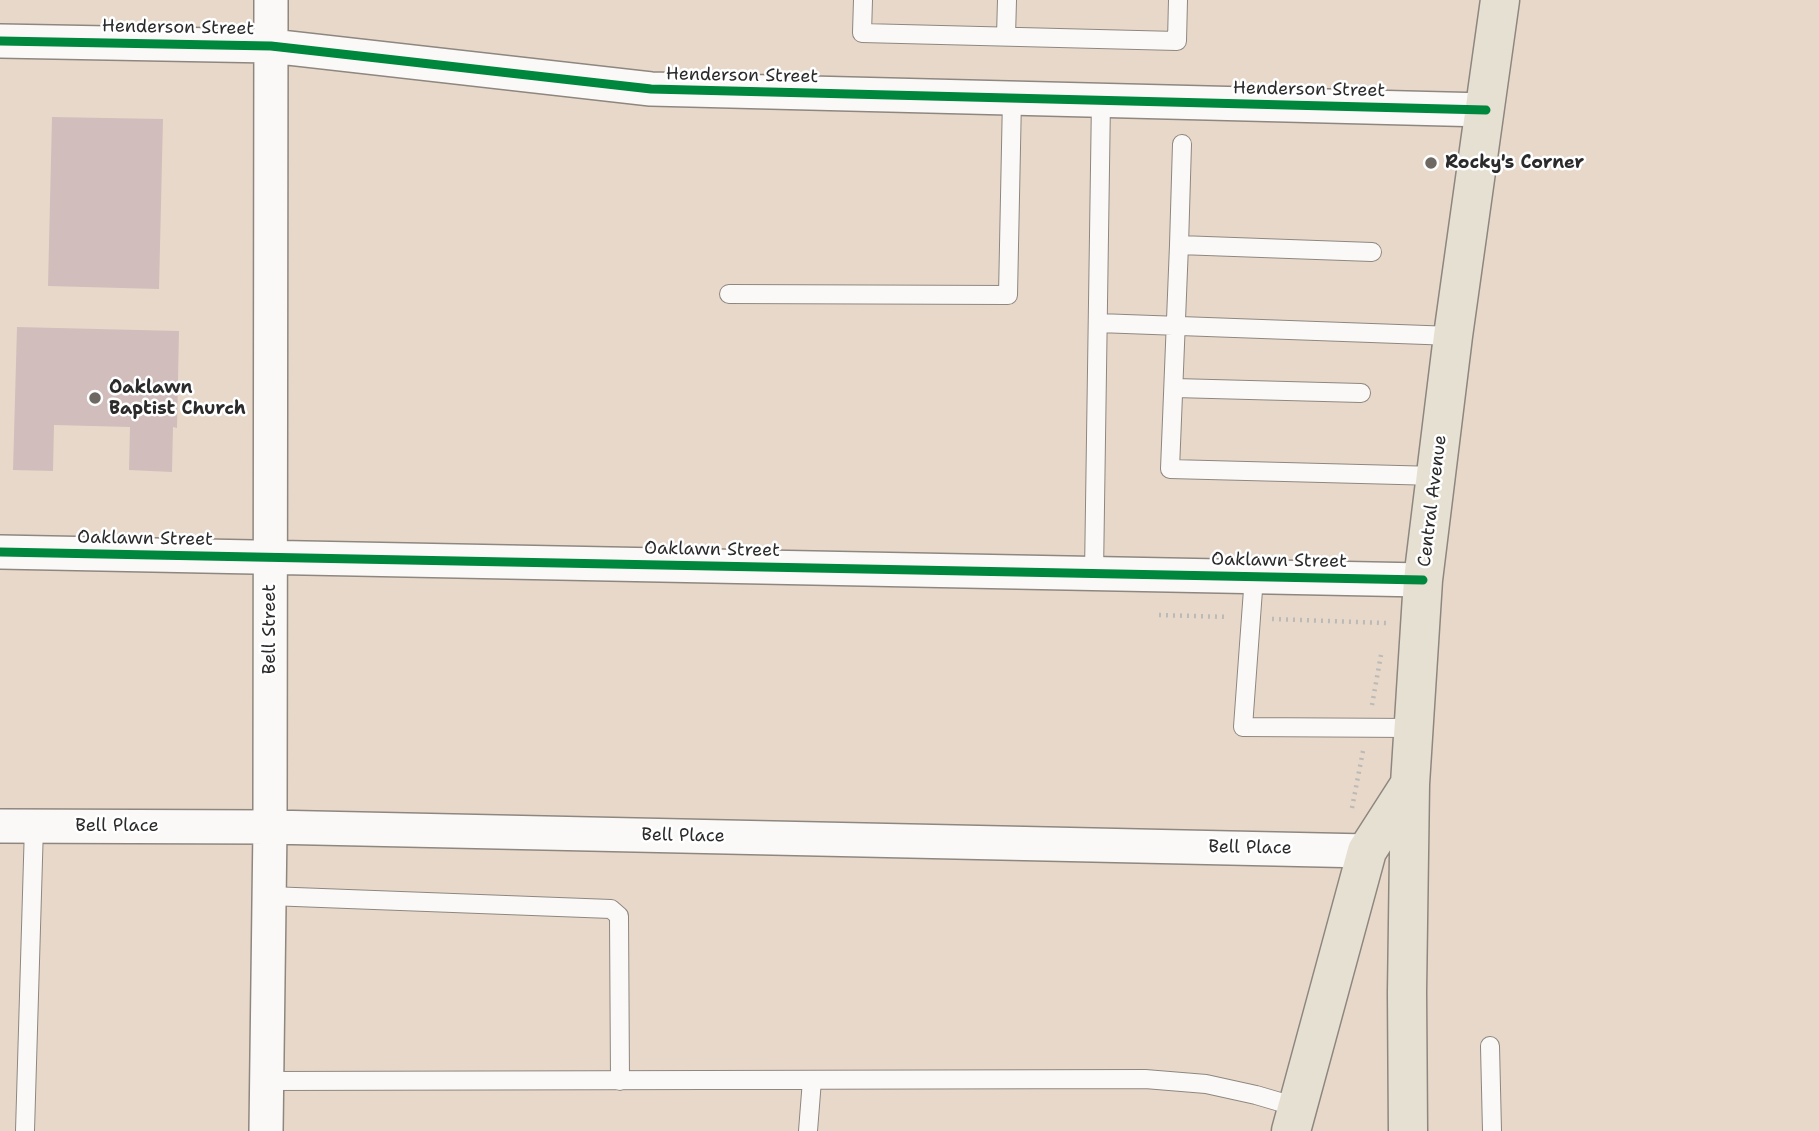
<!DOCTYPE html>
<style>
body{margin:0}
canvas{display:block;background:#e7d8c9}
</style>
<canvas width="1819" height="1131"></canvas>
<script>
const context = document.querySelector('canvas').getContext('2d');
context.lineJoin = 'round';
function paint(path, color) { context.fillStyle = color; context.fill(path, 'evenodd'); }
const shape = rows => new Path2D(rows.map(r => 'M' + r).join(''));
function stroke(path, color, width, dash) { context.strokeStyle = color; context.lineWidth = width; context.lineCap = dash ? 'butt' : 'round'; context.setLineDash(dash || []); context.stroke(path); }
function write(font, color, halo, rows, align = 'center') {
  context.font = font + ' "Shantell Sans",sans-serif'; context.lineWidth = 5; context.setLineDash([]); context.textBaseline = 'middle'; context.strokeStyle = halo; context.fillStyle = color; for (const [text, x, y, turn = 0] of rows) {
    context.save(); context.translate(x, y); context.rotate((+turn || 0) * Math.PI / 180); context.textAlign = isNaN(turn) ? turn : align; if (halo) context.strokeText(text, 0, 0); context.fillText(text, 0, 0); context.restore();
  }
}
const building = shape([
 [52,117,163,119,159,289,48,286],
 [17,327,179,331,177,428,173,427,172,472,129,470,130,427,54,425,53,471,13,470]
]);
const path = shape([
 [1159,615,1229,617],
 [1272,619,1386,623],
 [1372,705,1381,655],
 [1352,808,1363,751]
]);
const service = shape([
 [863,0,862,33,1177,41,1178,0],
 [1006,36,1007,0],
 [1179,245,1182,144],
 [1372,252,1179,245,1170,469,1437,476],
 [729,294,1008,295,1012,98],
 [1098,323,1453,336],
 [1175,388,1361,393],
 [1094,573,1101,100],
 [1254,576,1243,727,1413,728],
 [269,896,611,909,619,916,620,1081],
 [1490,1046,1492,1131],
 [267,1081,1145,1079,1206,1084,1256,1095,1297,1107],
 [25,1131,34,826],
 [808,1131,812,1080]
]);
const minor = shape([
 [0,41,271,46,651,89,1486,110],
 [0,552,1423,580],
 [0,826,270,827,1367,851],
 [266,1131,270,827,271,0]
]);
const primary = shape([
 [1291,1131,1367,851,1410,784],
 [1408,1131,1407,992,1410,784,1423,580,1453,336,1500,0]
]);
const cycleway = shape([
 [0,41,271,46,651,89,1486,110],
 [0,552,1423,580]
]);
const markers = [
 [1431,163,7,"#6d6862"],
 [95,398,7,"#6d6862"]
];
const streetNames = [
 ["Henderson Street",178,28,1],
 ["Henderson Street",742,76,1],
 ["Henderson Street",1309,90,1],
 ["Central Avenue",1433,501,-83],
 ["Oaklawn Street",145,539,1],
 ["Oaklawn Street",712,550,1],
 ["Oaklawn Street",1279,561,1],
 ["Bell Street",270,629,-90],
 ["Bell Place",117,826],
 ["Bell Place",683,836,1],
 ["Bell Place",1250,848,1]
];
const poiNames = [
 ["Rocky's Corner",1445,163],
 ["Oaklawn",109,388],
 ["Baptist Church",109,409]
];
paint(building, '#d1bebc');
stroke(service, '#8e8780', 20);
stroke(minor, '#8e8780', 36);
stroke(primary, '#8e8780', 41);
stroke(path, '#bcbab7', 4.5, [2, 5]);
stroke(service, '#fbf9f7', 18);
stroke(minor, '#fbf9f7', 33);
stroke(primary, '#e6e0d2', 38);
stroke(cycleway, '#00873e', 9);
for (const [x, y, r, color] of markers) { const dot = new Path2D(); dot.arc(x, y, r, 0, 2 * Math.PI); context.fillStyle = color; context.fill(dot); stroke(dot, '#fff', 2.5); }
write('18px', '#2b2b2b', '#fff', streetNames);
write('bold 18px', '#2b2b2b', '#fff', poiNames, 'left');
</script>
